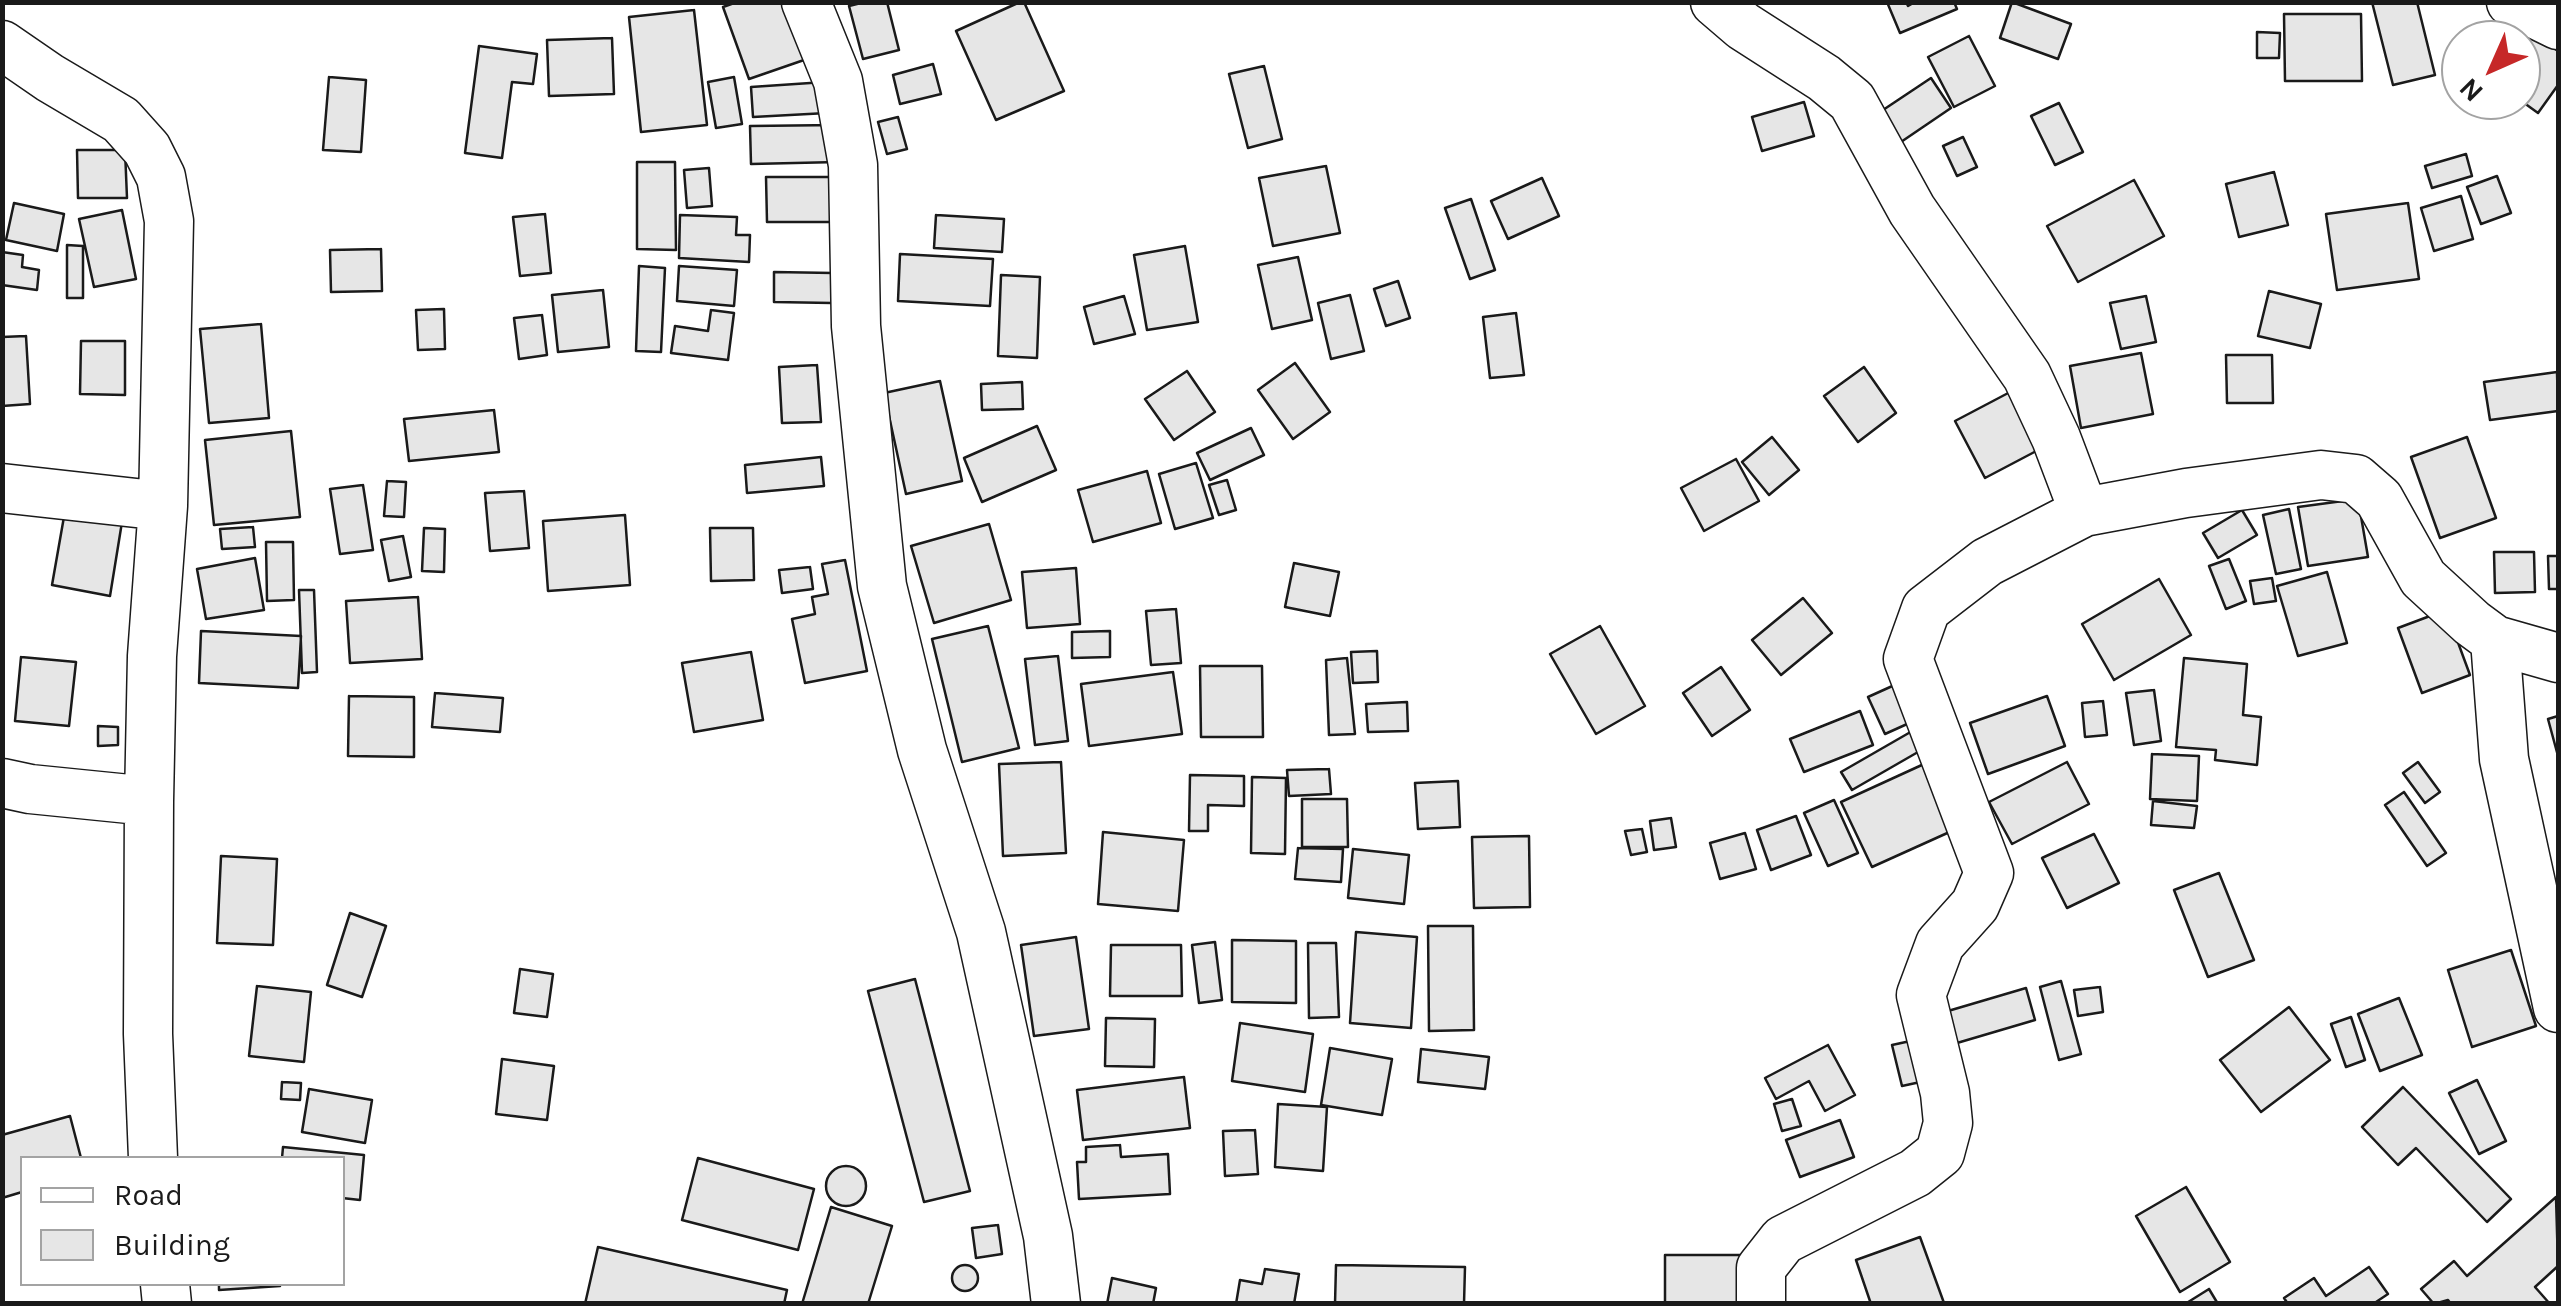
<!DOCTYPE html>
<style>
body{margin:0}
#map{position:relative;width:2561px;height:1306px;overflow:hidden;background:#fff;font-family:Karla,sans-serif}
canvas{display:block}
.frame{position:absolute;inset:0;border:5px solid #1a1a1a;pointer-events:none}
.legend{position:absolute;left:20px;top:1156px;width:325px;height:130px;box-sizing:border-box;background:#fff;border:2px solid #a3a3a3;margin:0;padding:12px 18px;list-style:none;font-size:30px;color:#1a1a1a}
.legend li{display:flex;align-items:center;gap:20px;height:50px}
.legend b{width:50px;border:2px solid #a3a3a3}
.north{position:absolute;left:2441px;top:20px;width:100px;height:100px;box-sizing:border-box;background:#fff;border:2px solid #a3a3a3;border-radius:50%;rotate:225deg;font-size:28px;font-weight:700;line-height:40px;text-align:center;color:#1a1a1a}
.north::after{content:'';display:block;margin:auto;width:35px;height:45px;background:#c62828;clip-path:polygon(50% 0,100% 100%,50% 72%,0 100%)}
</style>
<div id="map">
<canvas width="2561" height="1306"></canvas>
<div class="frame"></div>
<ul class="legend">
<li><b style="height:12px;background:#fff"></b>Road</li>
<li><b style="height:28px;background:#e6e6e6"></b>Building</li>
</ul>
<div class="north">N</div>
</div>
<script>
const context = document.querySelector('canvas').getContext('2d');
context.lineJoin = 'round';
function paint(path, color) { context.fillStyle = color; context.fill(path, 'evenodd'); }
const shape = rows => new Path2D(rows.map(r => 'M' + r).join(''));
function stroke(path, color, width, dash) { context.strokeStyle = color; context.lineWidth = width; context.lineCap = dash ? 'butt' : 'round'; context.setLineDash(dash || []); context.stroke(path); }
const building = shape([
 [737,2,785,2,804,60,749,79,723,7,737,2],
 [865,2,887,2,899,50,863,59,849,6,865,2],
 [1020,2,1024,2,1064,91,996,120,956,31,1020,2],
 [1887,2,1906,2,1908,6,1915,2,1954,2,1957,9,1900,33,1887,2],
 [2012,2,2071,24,2058,59,2000,38,2012,2],
 [2372,2,2417,2,2435,75,2393,85,2372,2],
 [694,10,707,125,641,132,629,17,694,10],
 [2284,14,2361,14,2362,81,2285,81,2284,14],
 [2520,24,2558,51,2558,85,2538,113,2520,100,2521,40,2509,40,2520,24],
 [2257,32,2280,33,2279,58,2257,58,2257,32],
 [1969,36,1995,86,1954,107,1928,57,1969,36],
 [612,38,614,94,549,96,547,40,612,38],
 [479,46,537,54,533,84,512,82,502,158,465,153,479,46],
 [933,64,941,94,900,104,893,75,933,64],
 [1264,66,1282,139,1248,148,1229,74,1264,66],
 [329,77,366,80,361,152,323,150,329,77],
 [734,77,742,124,716,128,708,82,734,77],
 [1931,78,1951,108,1898,144,1877,114,1931,78],
 [825,82,827,113,753,117,751,87,825,82],
 [1804,102,1814,136,1762,151,1752,117,1804,102],
 [2059,103,2083,152,2055,165,2031,116,2059,103],
 [898,117,907,149,887,154,878,122,898,117],
 [837,125,838,162,751,164,750,126,837,125],
 [1963,137,1977,167,1957,176,1943,146,1963,137],
 [77,150,125,150,127,198,78,198,77,150],
 [2466,154,2472,176,2432,188,2425,166,2466,154],
 [637,162,675,162,676,250,637,249,637,162],
 [1326,166,1340,233,1273,246,1259,178,1326,166],
 [709,168,712,206,687,208,684,170,709,168],
 [2274,172,2288,225,2239,237,2226,184,2274,172],
 [2497,176,2511,213,2481,224,2467,187,2497,176],
 [766,177,840,177,841,222,767,222,766,177],
 [1542,178,1559,216,1508,239,1491,201,1542,178],
 [2134,180,2164,236,2078,282,2047,226,2134,180],
 [2461,196,2473,239,2434,251,2421,208,2461,196],
 [1471,199,1495,270,1470,279,1445,208,1471,199],
 [14,203,64,214,57,251,6,240,14,203],
 [2408,203,2419,279,2337,290,2326,214,2408,203],
 [122,210,136,279,94,287,79,219,122,210],
 [545,214,551,273,520,276,513,217,545,214],
 [680,215,737,217,736,235,750,235,749,262,679,258,680,215],
 [936,215,1004,219,1002,252,934,248,936,215],
 [67,245,83,246,83,298,67,298,67,245],
 [1185,246,1198,322,1147,330,1134,255,1185,246],
 [381,249,382,291,331,292,330,250,381,249],
 [2,252,23,255,22,267,39,270,37,290,2,285,2,252],
 [900,254,993,259,990,306,898,301,900,254],
 [1298,257,1312,320,1272,329,1258,265,1298,257],
 [639,266,665,268,661,352,636,351,639,266],
 [679,266,737,270,734,306,677,301,679,266],
 [774,272,833,273,832,303,774,302,774,272],
 [1001,275,1040,277,1037,358,998,356,1001,275],
 [1398,281,1410,318,1386,326,1374,289,1398,281],
 [603,290,609,347,558,352,552,295,603,290],
 [2269,291,2321,304,2310,348,2258,336,2269,291],
 [1350,295,1364,351,1331,359,1318,303,1350,295],
 [1124,296,1135,334,1094,344,1084,307,1124,296],
 [2146,296,2156,342,2121,349,2110,303,2146,296],
 [444,309,445,349,418,350,416,310,444,309],
 [711,310,734,313,728,360,671,353,675,326,708,331,711,310],
 [1516,313,1524,375,1490,378,1483,317,1516,313],
 [542,315,547,355,519,359,514,318,542,315],
 [261,324,269,418,209,423,200,329,261,324],
 [26,336,30,404,2,406,2,337,26,336],
 [81,341,125,341,125,395,80,394,81,341],
 [2141,353,2153,414,2081,428,2070,366,2141,353],
 [2226,355,2272,355,2273,403,2227,403,2226,355],
 [1295,363,1330,412,1293,439,1258,390,1295,363],
 [817,365,821,422,782,423,779,367,817,365],
 [1864,367,1896,413,1858,442,1824,396,1864,367],
 [1187,371,1215,412,1174,440,1145,399,1187,371],
 [2557,372,2558,411,2490,420,2484,382,2557,372],
 [940,381,962,481,906,494,884,393,940,381],
 [1022,382,1023,409,982,410,981,384,1022,382],
 [2012,391,2042,448,1985,478,1955,421,2012,391],
 [494,410,499,452,409,461,404,419,494,410],
 [1037,426,1056,470,982,502,964,458,1037,426],
 [1251,428,1264,455,1210,480,1197,453,1251,428],
 [291,431,300,517,214,525,205,440,291,431],
 [1772,437,1799,470,1769,495,1742,462,1772,437],
 [2467,437,2496,518,2440,538,2411,457,2467,437],
 [821,457,824,486,747,493,745,465,821,457],
 [1736,459,1759,501,1704,531,1681,488,1736,459],
 [1196,463,1213,518,1175,529,1159,474,1196,463],
 [1147,471,1161,523,1093,542,1078,490,1147,471],
 [1227,480,1236,510,1219,515,1209,485,1227,480],
 [387,481,406,482,404,517,384,516,387,481],
 [363,485,373,550,340,554,330,489,363,485],
 [524,491,529,548,490,551,485,493,524,491],
 [2358,499,2368,557,2308,566,2298,507,2358,499],
 [2289,509,2301,569,2276,574,2263,515,2289,509],
 [2242,510,2257,535,2218,558,2203,533,2242,510],
 [65,511,122,522,110,596,52,585,65,511],
 [625,515,630,585,548,591,543,521,625,515],
 [989,524,1011,600,934,623,911,546,989,524],
 [253,527,255,547,222,549,220,529,253,527],
 [424,528,445,529,444,572,422,571,424,528],
 [710,528,753,528,754,580,711,581,710,528],
 [403,536,411,577,389,581,381,540,403,536],
 [266,542,293,542,294,600,267,601,266,542],
 [2494,552,2534,552,2535,592,2495,593,2494,552],
 [2548,556,2558,556,2558,589,2549,589,2548,556],
 [255,558,264,610,206,619,197,569,255,558],
 [2229,559,2246,601,2226,609,2209,566,2229,559],
 [845,560,867,671,805,683,792,619,815,614,812,597,828,594,822,564,845,560],
 [1294,563,1339,572,1330,616,1285,607,1294,563],
 [810,567,813,589,782,593,779,570,810,567],
 [1076,568,1080,624,1027,628,1022,572,1076,568],
 [2327,572,2347,643,2298,656,2277,586,2327,572],
 [2272,578,2276,601,2254,604,2250,581,2272,578],
 [2159,579,2191,635,2114,680,2082,624,2159,579],
 [299,590,314,590,317,672,302,673,299,590],
 [418,597,422,659,350,663,346,601,418,597],
 [1803,598,1832,633,1781,675,1752,640,1803,598],
 [1176,609,1181,663,1151,665,1146,611,1176,609],
 [2446,610,2470,675,2422,693,2398,628,2446,610],
 [988,626,1019,748,962,762,932,639,988,626],
 [1600,626,1645,706,1596,734,1550,654,1600,626],
 [201,631,301,636,298,688,199,683,201,631],
 [1110,631,1110,657,1072,658,1072,632,1110,631],
 [1377,651,1378,682,1353,683,1351,652,1377,651],
 [751,652,763,720,694,732,682,663,751,652],
 [1058,656,1068,741,1035,745,1025,659,1058,656],
 [21,657,76,662,69,726,15,721,21,657],
 [1347,658,1355,734,1329,735,1326,660,1347,658],
 [2184,658,2247,664,2243,715,2261,717,2257,765,2215,760,2216,750,2176,747,2184,658],
 [1200,666,1262,666,1263,737,1201,737,1200,666],
 [1721,667,1750,710,1712,736,1683,693,1721,667],
 [1173,672,1182,734,1089,746,1081,684,1173,672],
 [1899,683,1916,720,1885,734,1868,697,1899,683],
 [2154,690,2161,741,2134,745,2126,693,2154,690],
 [435,693,503,698,500,732,432,727,435,693],
 [349,696,414,697,414,757,348,756,349,696],
 [2047,696,2065,746,1988,774,1970,723,2047,696],
 [2103,701,2107,735,2085,737,2082,703,2103,701],
 [1407,702,1408,731,1368,732,1366,704,1407,702],
 [1860,711,1873,745,1804,772,1790,739,1860,711],
 [2558,716,2558,756,2548,719,2558,716],
 [98,726,118,727,118,745,98,746,98,726],
 [1914,730,1925,748,1852,790,1841,772,1914,730],
 [2152,754,2199,756,2197,801,2150,799,2152,754],
 [1061,762,1066,853,1003,856,999,764,1061,762],
 [2067,762,2089,804,2012,844,1989,802,2067,762],
 [2418,762,2440,792,2425,803,2403,773,2418,762],
 [1924,764,1954,830,1872,867,1841,802,1924,764],
 [1329,769,1331,794,1289,796,1287,770,1329,769],
 [1190,775,1244,776,1244,806,1208,805,1208,831,1189,831,1190,775],
 [1252,777,1286,778,1285,854,1251,853,1252,777],
 [1458,781,1460,827,1418,829,1415,783,1458,781],
 [2404,792,2446,853,2427,866,2385,805,2404,792],
 [1302,799,1347,799,1348,847,1302,847,1302,799],
 [1834,800,1858,853,1828,866,1804,813,1834,800],
 [2153,801,2197,806,2194,828,2151,825,2153,801],
 [1796,816,1811,855,1771,870,1757,830,1796,816],
 [1671,818,1676,847,1654,850,1650,821,1671,818],
 [1642,829,1647,852,1631,855,1625,831,1642,829],
 [1103,832,1184,840,1178,911,1098,904,1103,832],
 [1745,833,1756,869,1720,879,1710,843,1745,833],
 [2094,834,2119,883,2067,908,2042,858,2094,834],
 [1529,836,1530,907,1474,908,1472,837,1529,836],
 [1298,848,1343,849,1341,882,1295,879,1298,848],
 [1353,849,1409,855,1404,904,1348,898,1353,849],
 [221,856,277,859,273,945,217,943,221,856],
 [2219,873,2254,960,2208,977,2174,890,2219,873],
 [350,913,386,926,362,997,327,985,350,913],
 [1428,926,1473,926,1474,1030,1429,1031,1428,926],
 [1356,932,1417,937,1411,1028,1350,1023,1356,932],
 [1076,937,1089,1029,1034,1036,1021,945,1076,937],
 [1232,940,1296,941,1296,1003,1232,1002,1232,940],
 [1215,942,1222,1000,1199,1003,1192,945,1215,942],
 [1308,943,1336,943,1339,1017,1309,1018,1308,943],
 [1111,945,1181,945,1182,996,1110,996,1111,945],
 [2511,950,2536,1026,2472,1047,2448,970,2511,950],
 [520,969,553,974,547,1017,514,1013,520,969],
 [915,979,970,1191,924,1202,868,991,915,979],
 [2061,981,2081,1054,2059,1060,2040,987,2061,981],
 [257,986,311,992,304,1062,249,1056,257,986],
 [2100,987,2103,1012,2078,1016,2074,990,2100,987],
 [2026,988,2035,1020,1957,1043,1948,1011,2026,988],
 [2399,998,2422,1055,2380,1071,2358,1014,2399,998],
 [2289,1007,2330,1060,2261,1112,2220,1060,2289,1007],
 [2351,1017,2365,1060,2346,1067,2331,1024,2351,1017],
 [1106,1018,1155,1019,1154,1067,1105,1066,1106,1018],
 [1240,1023,1313,1034,1305,1092,1232,1081,1240,1023],
 [1915,1040,1925,1081,1902,1086,1892,1045,1915,1040],
 [1828,1045,1855,1095,1825,1111,1809,1081,1776,1099,1765,1078,1828,1045],
 [1330,1048,1392,1059,1382,1115,1321,1105,1330,1048],
 [1421,1049,1489,1057,1485,1089,1418,1082,1421,1049],
 [502,1059,554,1066,547,1120,496,1114,502,1059],
 [1184,1077,1190,1128,1083,1140,1077,1090,1184,1077],
 [2477,1080,2506,1141,2479,1154,2449,1093,2477,1080],
 [282,1082,301,1083,300,1100,281,1099,282,1082],
 [2403,1087,2511,1199,2487,1222,2416,1148,2398,1165,2362,1127,2403,1087],
 [309,1089,372,1100,365,1143,302,1132,309,1089],
 [1792,1099,1801,1126,1782,1131,1774,1104,1792,1099],
 [1278,1104,1327,1107,1323,1171,1275,1167,1278,1104],
 [70,1116,81,1158,22,1158,22,1192,2,1198,2,1135,70,1116],
 [1840,1120,1854,1157,1800,1177,1786,1140,1840,1120],
 [1255,1130,1258,1174,1225,1176,1223,1131,1255,1130],
 [1120,1145,1121,1157,1168,1154,1170,1194,1079,1199,1077,1162,1086,1162,1086,1147,1120,1145],
 [283,1147,364,1155,360,1200,342,1198,342,1158,282,1158,283,1147],
 [698,1158,814,1189,798,1250,682,1220,698,1158],
 '826 1186a20 20 0 1 1 40 0a20 20 0 1 1-40 0Z',
 [2186,1187,2230,1262,2180,1292,2136,1216,2186,1187],
 [2556,1197,2558,1266,2535,1287,2550,1304,2451,1304,2448,1300,2434,1304,2421,1289,2454,1261,2467,1276,2556,1197],
 [831,1207,892,1226,868,1304,802,1304,831,1207],
 [998,1225,1002,1254,976,1258,972,1228,998,1225],
 [1920,1237,1944,1303,1871,1304,1856,1260,1920,1237],
 [598,1247,787,1290,784,1304,585,1304,598,1247],
 [1665,1255,1743,1255,1743,1304,1665,1304,1665,1255],
 [1336,1265,1465,1267,1464,1304,1335,1304,1336,1265],
 '952 1278a13 13 0 1 1 26 0a13 13 0 1 1-26 0Z',
 [2369,1267,2388,1294,2373,1304,2288,1304,2284,1298,2314,1278,2326,1296,2369,1267],
 [1265,1269,1299,1274,1294,1304,1236,1304,1240,1280,1262,1284,1265,1269],
 [1112,1278,1156,1288,1153,1304,1107,1304,1112,1278],
 [219,1284,280,1284,280,1286,219,1290,219,1284],
 [2209,1289,2218,1304,2185,1304,2209,1289]
]);
const minor = shape([
 [806,2,838,81,853,165,856,326,882,586,922,750,981,932,1048,1236,1056,1304],
 [1715,2,1743,26,1824,78,1852,101,1912,210,2027,376,2056,438,2084,512],
 [2511,2,2558,25],
 [2,45,50,78,121,120,147,149,161,177,169,221,163,506,152,656,149,801,148,1034,153,1158],
 [2,488,163,506],
 [2495,640,2504,759,2558,1008],
 [2,783,30,789,149,801],
 [165,1284,167,1304],
 [1761,1304,1761,1268,1783,1240,1915,1173,1940,1153,1948,1123,1945,1093,1921,995,1940,944,1975,905,1989,873,1908,659,1926,609,1987,562,2084,512,2186,493,2321,475,2356,479,2379,499,2423,578,2472,623,2495,640,2558,658]
]);
paint(building, '#e6e6e6');
stroke(building, '#1a1a1a', 2.5);
stroke(minor, '#1a1a1a', 51);
stroke(minor, '#fff', 48);
</script>
